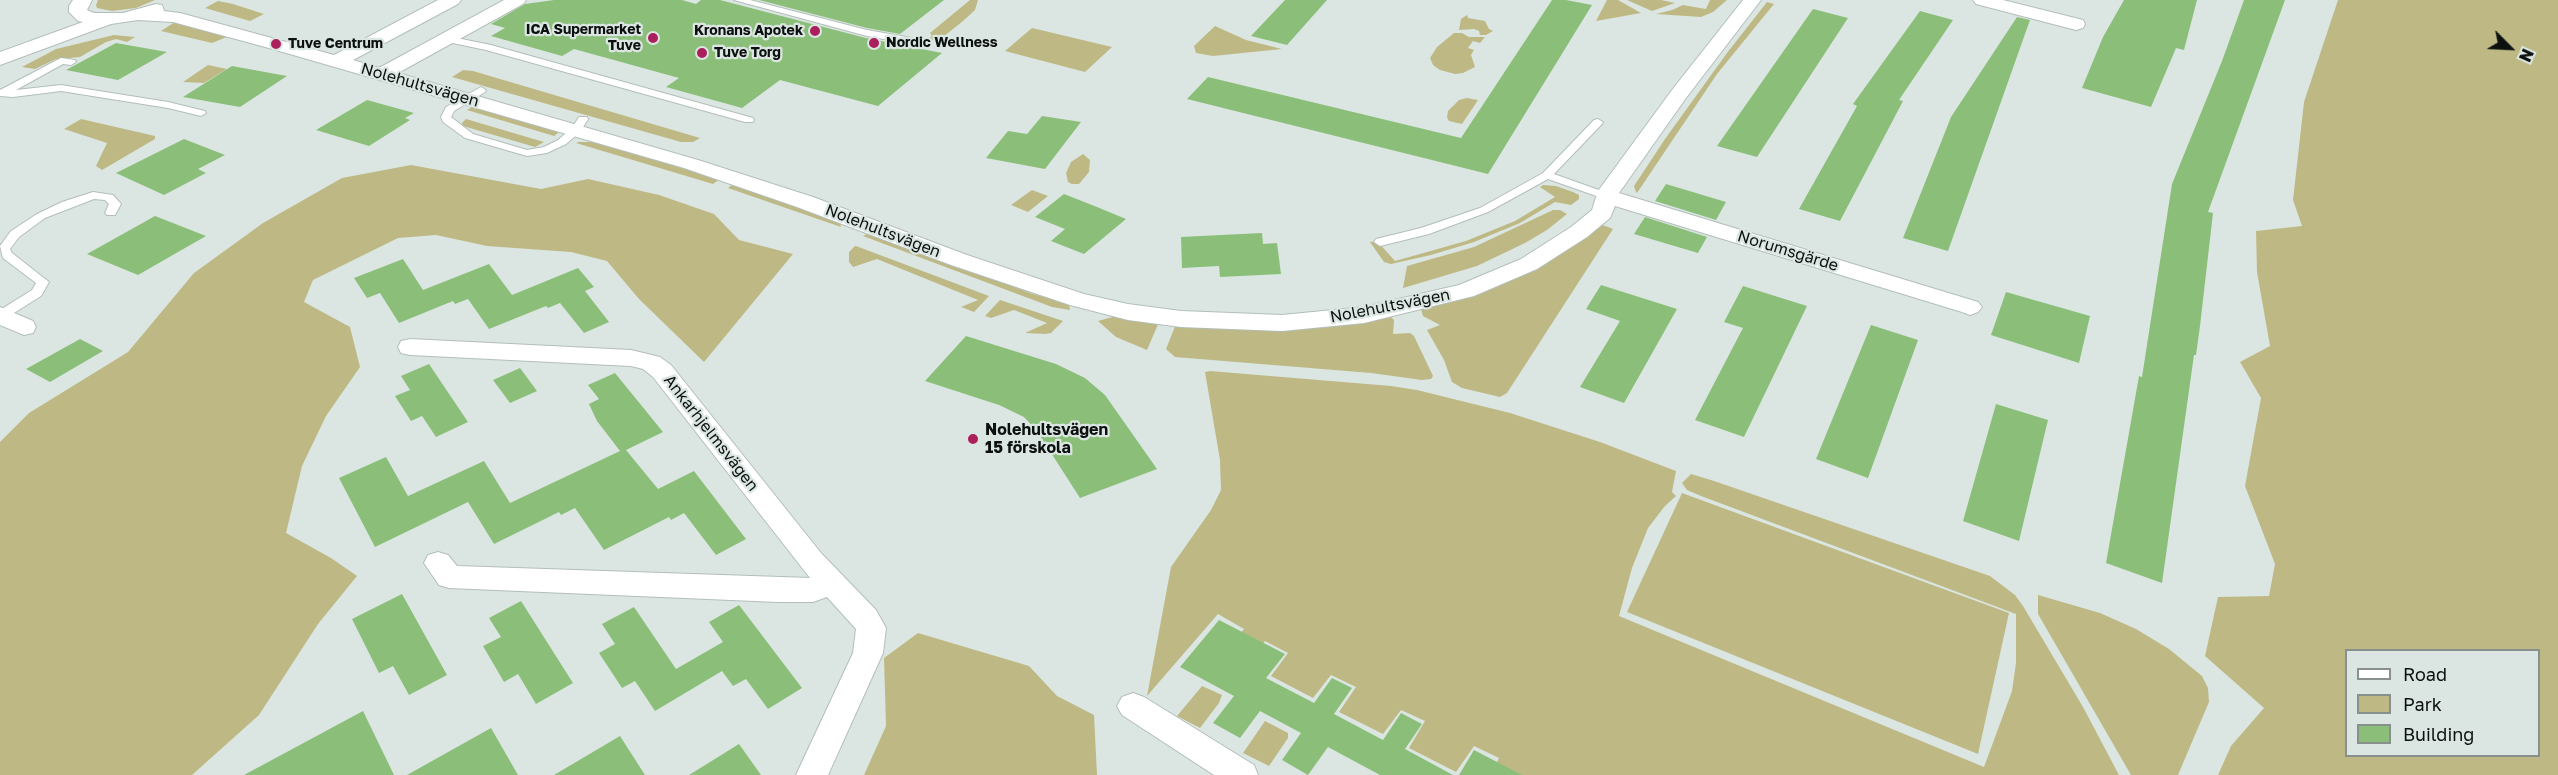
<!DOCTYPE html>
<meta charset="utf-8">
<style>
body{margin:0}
#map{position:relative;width:2558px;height:775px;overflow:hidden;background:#dbe6e2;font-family:"Golos Text",sans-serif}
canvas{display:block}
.legend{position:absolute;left:2345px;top:649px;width:195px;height:108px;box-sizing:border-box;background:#dbe6e2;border:2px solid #88908e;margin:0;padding:8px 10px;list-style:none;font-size:18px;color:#0c100f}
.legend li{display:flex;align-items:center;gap:12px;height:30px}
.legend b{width:30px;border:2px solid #88908e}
.north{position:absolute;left:2480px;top:18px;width:60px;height:60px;-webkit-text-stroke:4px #dbe6e2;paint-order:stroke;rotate:114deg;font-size:16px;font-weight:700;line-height:24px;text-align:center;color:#0c100f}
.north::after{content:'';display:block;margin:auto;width:21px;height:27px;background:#0c100f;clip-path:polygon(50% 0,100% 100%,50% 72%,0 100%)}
</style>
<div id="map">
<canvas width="2558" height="775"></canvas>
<ul class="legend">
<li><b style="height:8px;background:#fff"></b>Road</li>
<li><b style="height:16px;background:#beb984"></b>Park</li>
<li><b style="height:16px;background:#8bbf79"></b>Building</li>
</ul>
<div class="north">N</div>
</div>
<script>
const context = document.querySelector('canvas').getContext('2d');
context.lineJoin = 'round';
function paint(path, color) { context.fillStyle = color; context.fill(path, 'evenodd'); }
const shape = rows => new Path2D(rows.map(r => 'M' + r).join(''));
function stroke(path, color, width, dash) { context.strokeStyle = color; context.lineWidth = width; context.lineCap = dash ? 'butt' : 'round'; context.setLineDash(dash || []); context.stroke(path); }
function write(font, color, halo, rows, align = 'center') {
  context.font = font + ' "Golos Text",sans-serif'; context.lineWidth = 4.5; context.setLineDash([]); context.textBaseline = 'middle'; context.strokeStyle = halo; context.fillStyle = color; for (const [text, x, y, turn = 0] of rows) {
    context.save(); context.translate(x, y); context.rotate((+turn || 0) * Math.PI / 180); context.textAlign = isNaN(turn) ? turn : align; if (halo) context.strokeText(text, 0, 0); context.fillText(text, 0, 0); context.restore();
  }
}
const green = shape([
 [98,0,155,0,136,8,112,11,97,8,96,5],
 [970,0,978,0,975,10,963,21,938,41,928,39,932,36,930,33],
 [1607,0,1618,0,1641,13,1596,21],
 [1627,0,1661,0,1675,3,1652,11],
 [1710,0,1727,0,1713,12,1701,17,1656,14,1672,10,1683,5,1706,9],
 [2338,0,2558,0,2558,775,2218,775,2231,746,2264,708,2205,656,2218,597,2269,596,2275,564,2245,486,2261,398,2240,362,2270,346,2257,272,2256,231,2302,226,2293,200,2304,102],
 [2346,650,2538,650,2538,756,2346,756],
 [218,1,233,4,264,14,250,21,205,8],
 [1767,2,1774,4,1717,74,1637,193,1636,192,1634,186,1665,139,1727,53],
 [1467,15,1468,18,1485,21,1489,29,1493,31,1486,35,1480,35,1479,31,1474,29,1459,30,1461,19],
 [175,22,229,36,212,43,161,31],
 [1215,26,1246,40,1282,49,1213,56,1196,53,1194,46],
 [1032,28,1112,47,1085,72,1005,51],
 [1454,33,1462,33,1469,37,1485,37,1480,43,1473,41,1468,48,1474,50,1471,55,1475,67,1463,73,1455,74,1440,70,1433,65,1430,58,1437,47],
 [114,35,135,37,127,42,116,39,106,42,80,57,56,59,35,69,22,67,56,49],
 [208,65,227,69,204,83,183,82],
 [463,70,473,71,700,138,693,142,681,142,452,77],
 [1467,98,1478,100,1462,124,1449,121,1447,117,1448,111,1459,100],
 [474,106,558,131,558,133,554,136,467,110],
 [81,119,155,136,155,139,102,170,96,166,107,143,64,129],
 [466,119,544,142,535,147,463,126,462,123],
 [579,142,598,142,721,178,713,184,576,143],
 [1083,154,1090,160,1089,172,1079,184,1072,184,1068,182,1066,173,1071,162],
 [411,165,541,189,588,179,659,195,714,214,739,240,793,254,704,362,639,299,607,261,571,252,487,246,436,235,398,238,313,280,304,302,350,327,360,367,326,416,302,466,286,533,331,558,357,576,318,624,259,715,192,775,0,775,0,442,29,413,128,352,194,273,263,223,342,178],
 [734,183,840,222,841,227,728,188],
 [1543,185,1556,186,1573,192,1579,195,1579,199,1571,205,1555,202,1520,223,1474,242,1431,255,1391,264,1384,262,1370,242,1377,241,1395,261,1466,241,1515,221,1555,197,1540,187],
 [1032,190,1048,196,1028,212,1011,205],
 [1553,210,1560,210,1567,214,1547,230,1525,243,1477,266,1403,288,1407,266,1474,247],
 [1600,224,1613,229,1507,393,1500,397,1462,388,1452,382,1444,360,1427,330,1440,325,1423,316,1421,309,1452,301],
 [871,232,1033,294,1064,302,1069,305,1070,310,1052,307,863,236],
 [855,246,856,246,989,296,974,312,961,307,978,300,877,259,853,267,849,262,849,252],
 [1000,300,1063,321,1051,333,1045,334,1025,333,1047,323,1014,310,991,318,985,316],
 [1116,316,1159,322,1147,350,1116,337,1098,321],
 [1391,317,1394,320,1393,334,1410,333,1414,336,1433,376,1431,379,1422,380,1371,373,1175,357,1166,349,1176,324,1368,320],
 [1210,371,1391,386,1417,390,1510,413,1600,442,1676,471,1672,492,1676,496,1665,506,1648,528,1632,568,1619,616,1984,767,2012,691,2016,663,2016,614,1701,496,1687,490,1682,483,1691,474,1714,481,1990,576,2015,595,2023,606,2083,707,2119,775,1490,775,1499,758,1474,746,1456,772,1409,748,1425,721,1401,710,1383,734,1339,712,1356,687,1331,675,1313,698,1271,676,1288,653,1265,641,1246,664,1225,652,1244,629,1218,614,1147,696,1171,567,1211,510,1221,490,1220,460,1205,372],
 [1682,493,2009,613,1978,754,1627,612],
 [2038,595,2100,613,2136,629,2169,649,2202,676,2208,688,2209,702,2178,775,2131,775,2038,614],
 [918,633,1029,666,1057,696,1094,715,1097,775,864,775,886,726,884,658],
 [1202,686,1222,695,1219,703,1200,728,1177,716],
 [1265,721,1288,733,1288,738,1269,766,1243,753]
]);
const building = shape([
 [554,0,682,0,696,4,701,0,720,0,866,38,942,53,878,106,780,80,742,108,666,87,679,78,574,49,562,56,491,36,505,28,491,24,525,4],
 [759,0,944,0,900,34,867,28],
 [1285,0,1327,0,1287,45,1251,36],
 [1552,0,1566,0,1592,5,1488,174,1187,99,1208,77,1461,138],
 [2124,0,2197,0,2184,50,2176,48,2151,107,2082,88,2103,37],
 [2244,0,2285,0,2208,212,2213,213,2200,326,2196,355,2194,355,2162,583,2106,563,2139,376,2142,377,2172,184,2222,61],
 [1813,9,1848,18,1757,157,1717,146],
 [1920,11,1953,20,1899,100,1903,101,1840,221,1799,209,1857,106,1853,104],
 [2017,17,2030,20,1948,251,1903,238,1951,117],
 [116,43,167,52,118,80,66,70],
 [232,66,287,76,240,107,183,97],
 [367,100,414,113,405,118,410,120,369,146,316,130],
 [1042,116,1081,122,1045,169,986,158,1008,131,1027,134],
 [184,139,225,155,198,169,206,173,164,195,116,173],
 [1666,184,1726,202,1716,220,1655,201],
 [1064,194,1097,207,1126,219,1084,254,1051,241,1065,229,1035,217],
 [155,216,206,236,138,275,87,254],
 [1645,217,1707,237,1698,253,1634,234],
 [1262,233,1263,244,1277,243,1281,274,1220,277,1219,266,1182,268,1181,237],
 [403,259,423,290,489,264,512,295,578,268,594,287,585,291,609,322,584,333,560,303,548,308,546,306,489,329,468,299,455,304,453,301,399,323,380,293,367,298,354,278],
 [1601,285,1677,309,1624,403,1580,387,1620,321,1586,309],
 [1743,286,1807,306,1744,437,1695,420,1743,328,1724,322],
 [2006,292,2090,316,2079,363,1991,335],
 [1871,325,1918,340,1868,478,1816,459],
 [966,336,1056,364,1085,378,1105,395,1157,469,1080,498,1037,431,1024,417,999,405,925,381],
 [80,339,103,351,50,382,26,369],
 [429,364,468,422,436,437,422,416,411,421,395,396,410,390,401,376],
 [520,368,537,391,510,403,493,380],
 [615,373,663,432,626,450,658,489,694,471,746,539,716,555,684,513,671,520,669,517,604,550,575,508,561,515,559,512,494,544,468,502,375,547,339,478,386,457,408,496,484,461,510,503,620,451,597,421,589,404,599,399,588,385],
 [1996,404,2048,420,2019,541,1963,521],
 [402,594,447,675,409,695,393,666,379,673,352,619],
 [521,601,573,683,536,704,518,674,504,682,483,646,501,637,489,618],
 [739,605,802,688,768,709,746,679,733,686,722,671,655,711,635,681,622,688,599,653,615,644,602,624,634,607,676,669,723,642,709,622],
 [1219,620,1285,654,1266,678,1314,703,1332,678,1352,688,1334,714,1383,740,1401,713,1422,724,1405,749,1453,775,1380,775,1328,747,1308,775,1282,760,1301,733,1260,711,1240,738,1213,723,1234,696,1180,667],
 [363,711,394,775,244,775],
 [491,728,518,775,407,775],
 [620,736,645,775,554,775],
 [739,744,761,775,689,775],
 [1474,750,1522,775,1459,775]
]);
const service = shape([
 [734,0,750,0,867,30,912,38,917,41,912,44,867,36,734,0],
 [447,36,491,45,753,118,754,120,753,122,745,122,486,50,443,41,442,39,447,36],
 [61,58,75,60,76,62,71,65,63,64,16,90,61,85,168,102,205,111,206,113,201,116,168,108,61,91,13,97,0,96,0,90,61,58],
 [481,87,486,90,485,92,454,111,451,117,473,134,527,150,544,147,558,140,572,128,579,117,587,117,588,119,580,132,566,144,547,153,527,156,465,138,443,122,441,117,446,107,481,87],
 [1598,119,1603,122,1602,124,1554,174,1610,194,1612,196,1610,198,1602,198,1548,179,1488,212,1429,234,1380,246,1374,242,1376,239,1421,228,1480,208,1543,173,1594,120,1598,119],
 [93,192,113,195,121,204,115,215,107,215,105,213,109,204,105,200,94,199,45,218,19,237,10,249,12,253,49,282,41,296,6,318,0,319,0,310,32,290,36,283,3,258,0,246,11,231,37,214,62,202,93,192]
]);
const minor = shape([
 [73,0,92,0,87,10,94,13,123,13,156,4,162,5,164,11,180,13,334,55,438,0,461,0,458,4,353,60,379,68,504,0,526,0,523,4,398,73,698,160,813,197,967,255,1084,294,1128,304,1181,311,1282,315,1364,307,1459,285,1521,259,1571,227,1592,210,1598,191,1672,90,1743,0,1761,0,1686,98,1619,193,1978,302,1982,307,1978,312,1970,315,1962,312,1615,206,1610,218,1587,237,1537,269,1474,296,1364,323,1282,331,1181,327,1128,320,1070,305,951,265,797,207,684,168,269,48,173,22,138,20,111,24,0,65,0,52,83,22,78,21,69,12,69,6,73,0],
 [1973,0,2003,0,2083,20,2085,24,2083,28,2076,30,1976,4,1973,0],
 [0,307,33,321,36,327,33,333,24,335,0,325,0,307],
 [410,339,631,350,660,357,671,365,821,553,876,610,886,628,883,653,828,775,796,775,853,653,856,629,827,597,813,602,778,602,449,588,439,585,424,563,428,555,438,552,448,555,457,566,810,578,653,377,643,369,631,366,410,355,401,353,398,347,401,341,410,339],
 [1133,693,1144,697,1254,765,1258,775,1214,775,1122,715,1117,706,1122,697,1133,693]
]);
const markers = [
 [815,31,6,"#ac1f5d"],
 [653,38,6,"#ac1f5d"],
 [874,43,6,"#ac1f5d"],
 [276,44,6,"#ac1f5d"],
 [702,53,6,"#ac1f5d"],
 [973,439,6,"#ac1f5d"]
];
const farPoinames = [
 ["ICA Supermarket",641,30,"right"],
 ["Tuve",641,46,"right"],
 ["Kronans Apotek",803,31,"right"],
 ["Nordic Wellness",886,43],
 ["Tuve Centrum",288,44],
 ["Tuve Torg",714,53]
];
const streetNames = [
 ["Nolehultsvägen",420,85,16],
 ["Nolehultsvägen",883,231,21],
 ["Norumsgärde",1788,251,17],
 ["Nolehultsvägen",1390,306,-11],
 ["Ankarhjelmsvägen",711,433,52]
];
const poiNames = [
 ["Nolehultsvägen",985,430],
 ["15 förskola",985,448]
];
paint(green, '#beb984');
paint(building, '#8bbf79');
stroke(service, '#b3beba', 2);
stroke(minor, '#b3beba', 2);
paint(service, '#fff');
paint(minor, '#fff');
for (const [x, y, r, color] of markers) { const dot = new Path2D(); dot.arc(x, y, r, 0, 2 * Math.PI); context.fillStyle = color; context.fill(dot); stroke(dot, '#dbe6e2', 2); }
write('bold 14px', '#0c100f', '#dbe6e2', farPoinames, 'left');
write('16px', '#0c100f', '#dbe6e2', streetNames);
write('bold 16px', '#0c100f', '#dbe6e2', poiNames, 'left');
</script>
